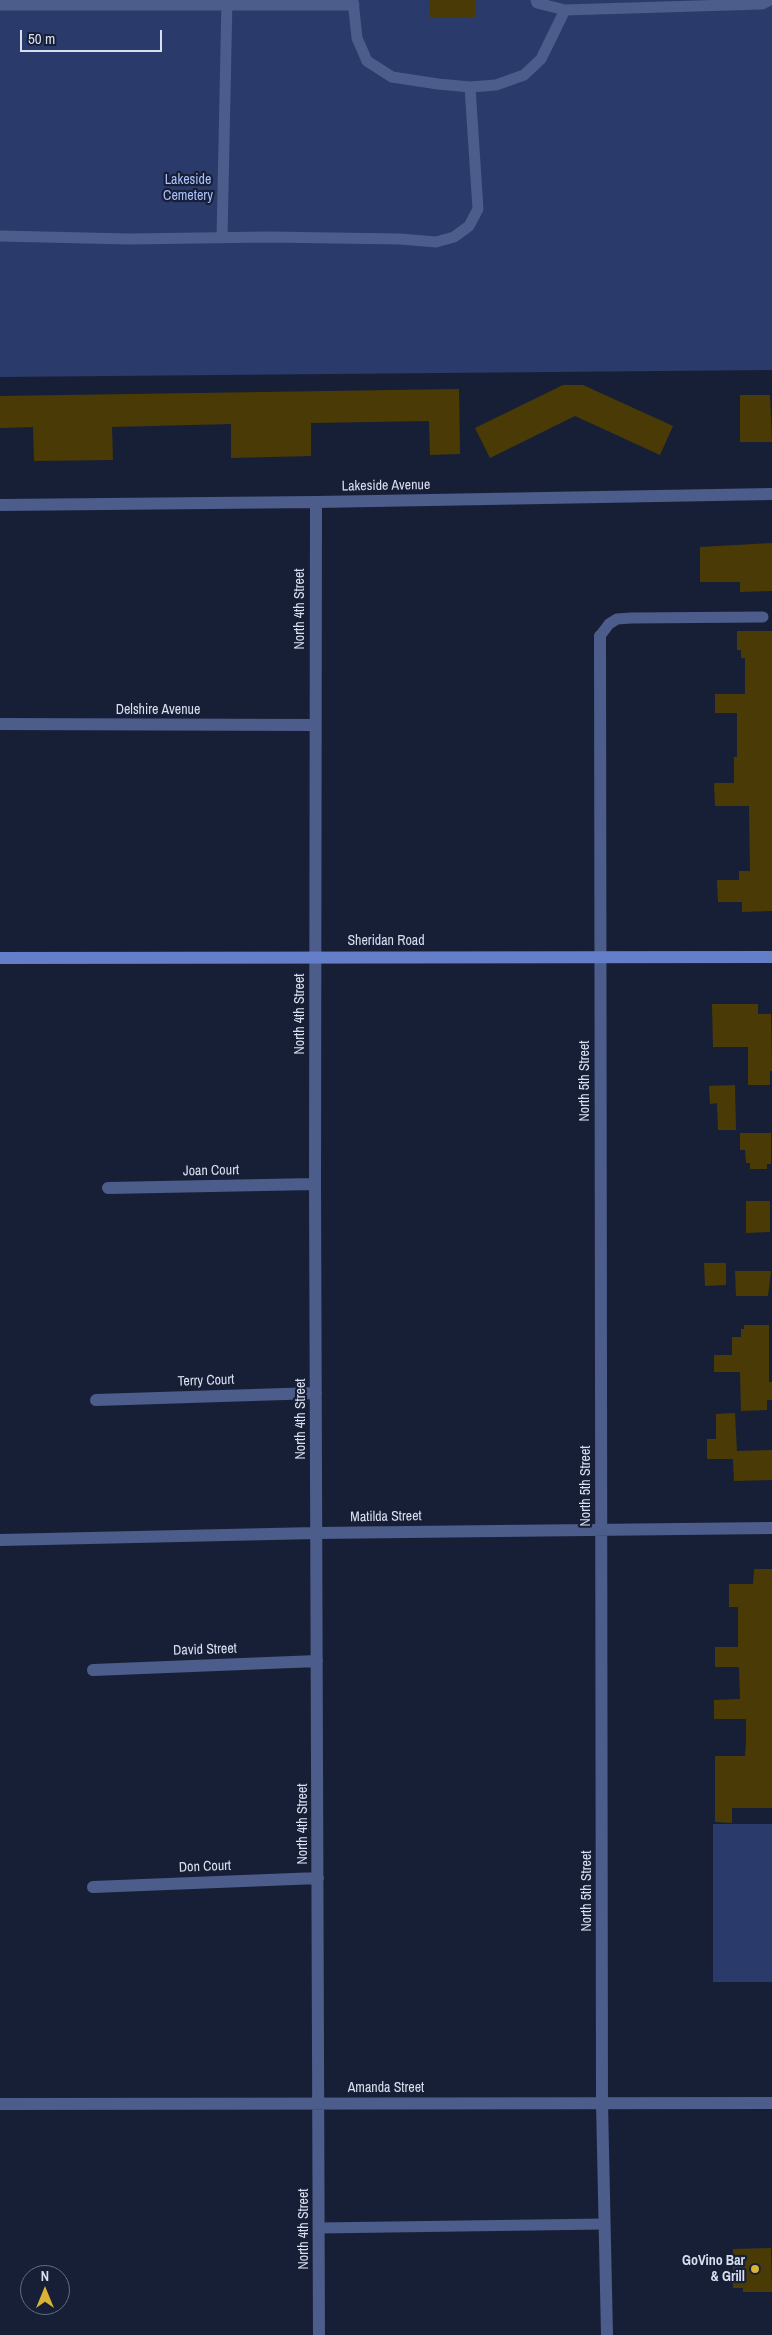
<!DOCTYPE html>
<style>
body{margin:0}
#map{position:relative;width:772px;height:2335px;overflow:hidden;background:#171f37;font-family:"Archivo Narrow",sans-serif}
canvas{display:block}
.north{position:absolute;left:20px;top:2265px;width:50px;height:50px;box-sizing:border-box;background:#171f37;border:1px solid #646c81;border-radius:50%;rotate:0deg;font-size:14px;font-weight:700;line-height:20px;text-align:center;color:#d8dfef}
.north::after{content:'';display:block;margin:auto;width:18px;height:22px;background:#d9b334;clip-path:polygon(50% 0,100% 100%,50% 72%,0 100%)}
.scale{position:absolute;left:20px;top:30px;width:142px;height:22px;box-sizing:border-box;border:2px solid #d8dfef;border-top:0;padding-left:6px;font-size:15px;line-height:18px;white-space:nowrap;color:#d8dfef;-webkit-text-stroke:4px #171f37;paint-order:stroke}
</style>
<div id="map">
<canvas width="772" height="2335"></canvas>
<div class="north">N</div>
<div class="scale">50 m</div>
</div>
<script>
const context = document.querySelector('canvas').getContext('2d');
context.lineJoin = 'round';
function paint(path, color) { context.fillStyle = color; context.fill(path, 'evenodd'); }
const shape = rows => new Path2D(rows.map(r => 'M' + r).join(''));
function stroke(path, color, width, dash) { context.strokeStyle = color; context.lineWidth = width; context.lineCap = dash ? 'butt' : 'round'; context.setLineDash(dash || []); context.stroke(path); }
function write(font, color, halo, rows, align = 'center') {
  context.font = font + ' "Archivo Narrow",sans-serif'; context.lineWidth = 4.5; context.setLineDash([]); context.textBaseline = 'middle'; context.strokeStyle = halo; context.fillStyle = color; for (const [text, x, y, turn = 0] of rows) {
    context.save(); context.translate(x, y); context.rotate((+turn || 0) * Math.PI / 180); context.textAlign = isNaN(turn) ? turn : align; if (halo) context.strokeText(text, 0, 0); context.fillText(text, 0, 0); context.restore();
  }
}
const green = shape([
 [0,0,772,0,772,370,0,377],
 [713,1824,772,1824,772,1982,713,1982]
]);
const building = shape([
 [429,0,476,0,476,17,430,18],
 [563,385,583,385,673,426,660,455,575,416,490,458,475,428],
 [459,389,460,454,430,455,429,421,311,423,311,456,231,458,231,424,112,427,113,460,34,461,33,427,0,428,0,396],
 [740,395,770,395,772,442,740,442],
 [772,543,772,591,740,592,740,582,700,582,700,547],
 [737,631,772,631,772,911,742,912,742,902,718,902,717,880,739,880,739,871,750,871,749,806,715,806,714,783,734,783,734,757,737,757,737,713,715,713,715,694,745,694,745,658,741,658,741,650,737,650],
 [712,1004,758,1004,758,1014,771,1014,772,1071,770,1071,770,1085,748,1085,748,1047,713,1047],
 [735,1085,736,1130,718,1130,717,1103,710,1104,709,1086],
 [740,1133,771,1133,771,1164,767,1164,767,1169,750,1169,750,1163,746,1163,745,1150,740,1150],
 [746,1201,770,1201,770,1232,746,1233],
 [704,1263,726,1263,726,1285,705,1286],
 [735,1271,771,1271,768,1296,736,1296],
 [744,1325,769,1325,769,1382,772,1382,772,1400,767,1400,767,1410,741,1411,740,1372,714,1372,714,1355,732,1355,732,1337,741,1337,741,1329,744,1329],
 [735,1413,737,1451,772,1450,772,1480,734,1481,733,1459,707,1459,707,1439,716,1439,716,1414],
 [754,1569,772,1569,772,1808,732,1808,732,1823,715,1822,715,1756,745,1756,746,1744,746,1719,714,1719,714,1700,740,1699,739,1667,715,1667,715,1647,738,1647,738,1607,729,1607,729,1584,753,1584],
 [771,2248,772,2292,743,2292,743,2288,733,2288,733,2249]
]);
const service = shape([
 [353,0,357,38,367,61,392,77,438,84,470,87,496,85,524,75,541,59,565,10],
 [536,0,537,3,565,10,762,4,770,0],
 [0,5,354,5],
 [0,236,129,239,269,237,400,239,436,242,454,237,469,226,478,209,470,87],
 [222,238,227,0],
 [600,636,609,624,617,619,631,618,763,617],
 [319,2228,604,2224]
]);
const minor = shape([
 [316,502,315,1184,319,2335],
 [0,505,316,502,772,494],
 [600,636,602,2103,607,2335],
 [0,724,315,725],
 [108,1188,315,1184],
 [96,1400,316,1393],
 [0,1540,316,1533,772,1528],
 [93,1670,317,1661],
 [93,1887,318,1878],
 [0,2104,772,2103]
]);
const secondary = shape([
 [0,958,772,957]
]);
const markers = [
 [755,2269,5,"#d9b334"]
];
const parkNames = [
 ["Lakeside",188,180],
 ["Cemetery",188,196]
];
const streetNames = [
 ["Lakeside Avenue",386,486,-1],
 ["North 4th Street",300,609,-90],
 ["Delshire Avenue",158,710],
 ["Sheridan Road",386,941],
 ["North 4th Street",300,1014,-90],
 ["North 5th Street",585,1081,-90],
 ["Joan Court",211,1171,-1],
 ["Terry Court",206,1381,-2],
 ["North 4th Street",301,1419,-90],
 ["North 5th Street",586,1486,-90],
 ["Matilda Street",386,1517,-1],
 ["David Street",205,1650,-2],
 ["North 4th Street",303,1824,-90],
 ["Don Court",205,1867,-2],
 ["North 5th Street",587,1891,-90],
 ["Amanda Street",386,2088],
 ["North 4th Street",304,2229,-90]
];
const poiNames = [
 ["GoVino Bar",745,2261],
 ["& Grill",745,2277]
];
paint(green, '#2a3a6b');
paint(building, '#4a3b06');
stroke(service, '#4c5c8b', 11);
stroke(minor, '#4c5c8b', 12);
stroke(secondary, '#647ec9', 12);
for (const [x, y, r, color] of markers) { const dot = new Path2D(); dot.arc(x, y, r, 0, 2 * Math.PI); context.fillStyle = color; context.fill(dot); stroke(dot, '#171f37', 2); }
write('14px', '#abc1fc', '#171f37', parkNames);
write('14px', '#d8dfef', '#171f37', streetNames);
write('bold 14px', '#d8dfef', '#171f37', poiNames, 'right');
</script>
